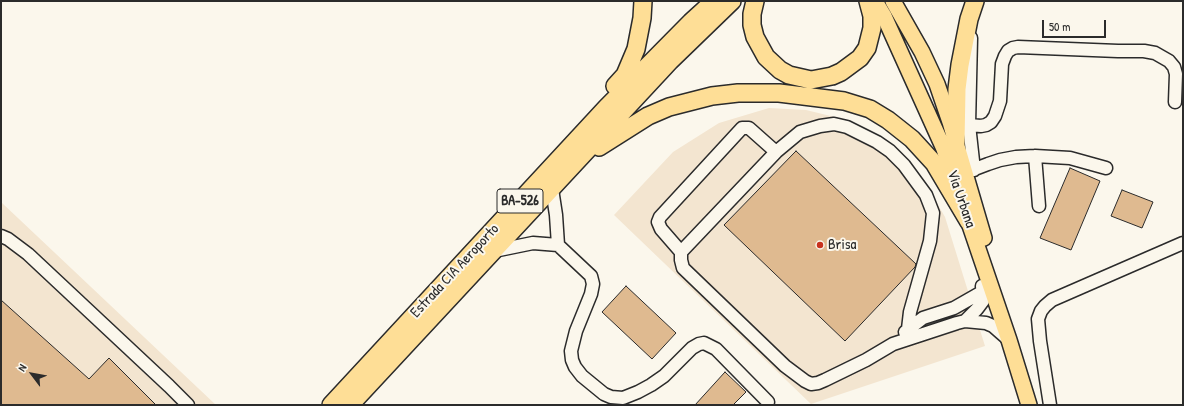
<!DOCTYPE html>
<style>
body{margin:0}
#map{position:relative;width:1184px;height:406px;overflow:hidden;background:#fbf7ec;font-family:"Patrick Hand",sans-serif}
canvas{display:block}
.frame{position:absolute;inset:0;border:2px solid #2b2b2b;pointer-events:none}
.north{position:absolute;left:12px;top:354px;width:40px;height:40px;-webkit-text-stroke:3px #fbf7ec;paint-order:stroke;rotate:302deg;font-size:11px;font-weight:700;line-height:16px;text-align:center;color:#2b2b2b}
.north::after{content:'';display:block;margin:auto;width:14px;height:18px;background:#2b2b2b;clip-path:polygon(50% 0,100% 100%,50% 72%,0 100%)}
.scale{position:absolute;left:1042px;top:20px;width:64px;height:18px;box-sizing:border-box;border:2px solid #2b2b2b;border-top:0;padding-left:5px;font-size:12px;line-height:14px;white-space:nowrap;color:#2b2b2b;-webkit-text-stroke:3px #fbf7ec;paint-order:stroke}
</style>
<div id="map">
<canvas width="1184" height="406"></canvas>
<div class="frame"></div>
<div class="north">N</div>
<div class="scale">50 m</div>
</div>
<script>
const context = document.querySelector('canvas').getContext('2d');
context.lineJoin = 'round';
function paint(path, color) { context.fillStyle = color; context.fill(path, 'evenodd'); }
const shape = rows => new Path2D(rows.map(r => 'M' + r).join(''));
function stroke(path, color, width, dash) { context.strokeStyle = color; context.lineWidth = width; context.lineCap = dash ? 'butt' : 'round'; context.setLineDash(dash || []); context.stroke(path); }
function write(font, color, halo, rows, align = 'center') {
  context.font = font + ' "Patrick Hand",sans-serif'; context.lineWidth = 4; context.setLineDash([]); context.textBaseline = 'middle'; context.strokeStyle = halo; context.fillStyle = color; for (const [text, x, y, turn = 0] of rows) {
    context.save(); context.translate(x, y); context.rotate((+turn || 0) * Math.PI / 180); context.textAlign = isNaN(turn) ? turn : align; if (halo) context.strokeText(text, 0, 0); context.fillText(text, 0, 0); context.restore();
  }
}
const built = shape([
 [769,108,806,110,843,119,879,136,909,162,934,198,945,217,985,346,811,404,614,215,673,152,719,123],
 [1,202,216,405,1,405]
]);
const building = shape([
 [796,151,916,264,915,267,845,341,724,225,796,151],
 [1070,168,1100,181,1071,250,1040,238,1070,168],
 [1122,190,1153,202,1142,228,1111,216,1122,190],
 [626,286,676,333,652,359,602,312,626,286],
 [1,300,89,379,109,358,156,405,1,405,1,300],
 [725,372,746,392,733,405,695,405,725,372]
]);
const minor = shape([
 [969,125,971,38],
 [1035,156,1039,206],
 [974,170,969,125,981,126,986,125,991,122,995,116,1000,101,1002,64,1005,56,1008,51,1013,48,1018,47,1118,51,1144,51,1155,53,1169,61,1174,67,1176,74,1175,102],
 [967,172,988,164,1000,160,1016,157,1035,156,1070,158,1106,168],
 [552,189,556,215,558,245],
 [1,236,8,239,28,254,169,386,188,405],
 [494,251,533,243,558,245,591,276,593,284,591,294,576,331,571,351,572,360,575,367,582,376,604,394,611,397,623,398,638,392,651,385,664,376,692,348,699,344,704,343,716,349,768,402],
 [681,252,776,152],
 [965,321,977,309,983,301,982,286],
 [905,332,923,318,954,308,982,292],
 [910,338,908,329,910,312,930,241,933,213,926,195,904,165,890,151,877,142,847,127,834,124,820,126,800,132,776,152,749,128,742,128,660,217,658,222,661,229,681,252,681,260,683,268,785,366,805,381,811,384,818,383,825,380,866,360,893,344,957,323,965,321,986,323,993,326,1009,340],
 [1050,405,1040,341,1038,319,1041,311,1045,306,1052,300,1183,243]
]);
const major = shape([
 [875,1,884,16,944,149,1009,340,1029,405],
 [893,1,922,52,937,84,950,122,984,238]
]);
const highway = shape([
 [755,1,752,14,752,25,755,37,766,57,780,70,789,75,811,80,832,76,841,72,860,58,867,48,872,28,872,16,868,1],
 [615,86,625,75,636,49,642,18,643,1],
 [956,143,957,89,960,65,969,19,975,1],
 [599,147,648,116,669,107,712,96,738,93,779,93,844,101,870,109,888,120,912,139,934,163,969,222],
 [331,405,606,108,691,22,714,1],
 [350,405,670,61,732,1]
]);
const markers = [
 [820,245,4,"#c8321e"]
];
const shields = [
 [520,201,46]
];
const shieldNames = [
 ["BA-526",520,201]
];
const streetNames = [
 ["Via Urbana",961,199,71],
 ["Estrada CIA Aeroporto",455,271,-47]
];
const poiNames = [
 ["Brisa",828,245]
];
paint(built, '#f3e5d0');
paint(building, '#dfba90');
stroke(building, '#2b2b2b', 1);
stroke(minor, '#2b2b2b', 15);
stroke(major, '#2b2b2b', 18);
stroke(highway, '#2b2b2b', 20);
stroke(minor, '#fbf7ec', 12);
stroke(major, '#fede96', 15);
stroke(highway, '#fede96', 17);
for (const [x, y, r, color] of markers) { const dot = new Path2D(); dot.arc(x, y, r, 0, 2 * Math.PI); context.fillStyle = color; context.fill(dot); stroke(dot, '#fbf7ec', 1.5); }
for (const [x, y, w] of shields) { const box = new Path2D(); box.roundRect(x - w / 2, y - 12, w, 24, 3); context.fillStyle = '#fbf7ec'; context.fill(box); stroke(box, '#2b2b2b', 1); }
write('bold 14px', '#2b2b2b', null, shieldNames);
write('15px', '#2b2b2b', '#fbf7ec', streetNames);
write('15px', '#2b2b2b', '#fbf7ec', poiNames, 'left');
</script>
